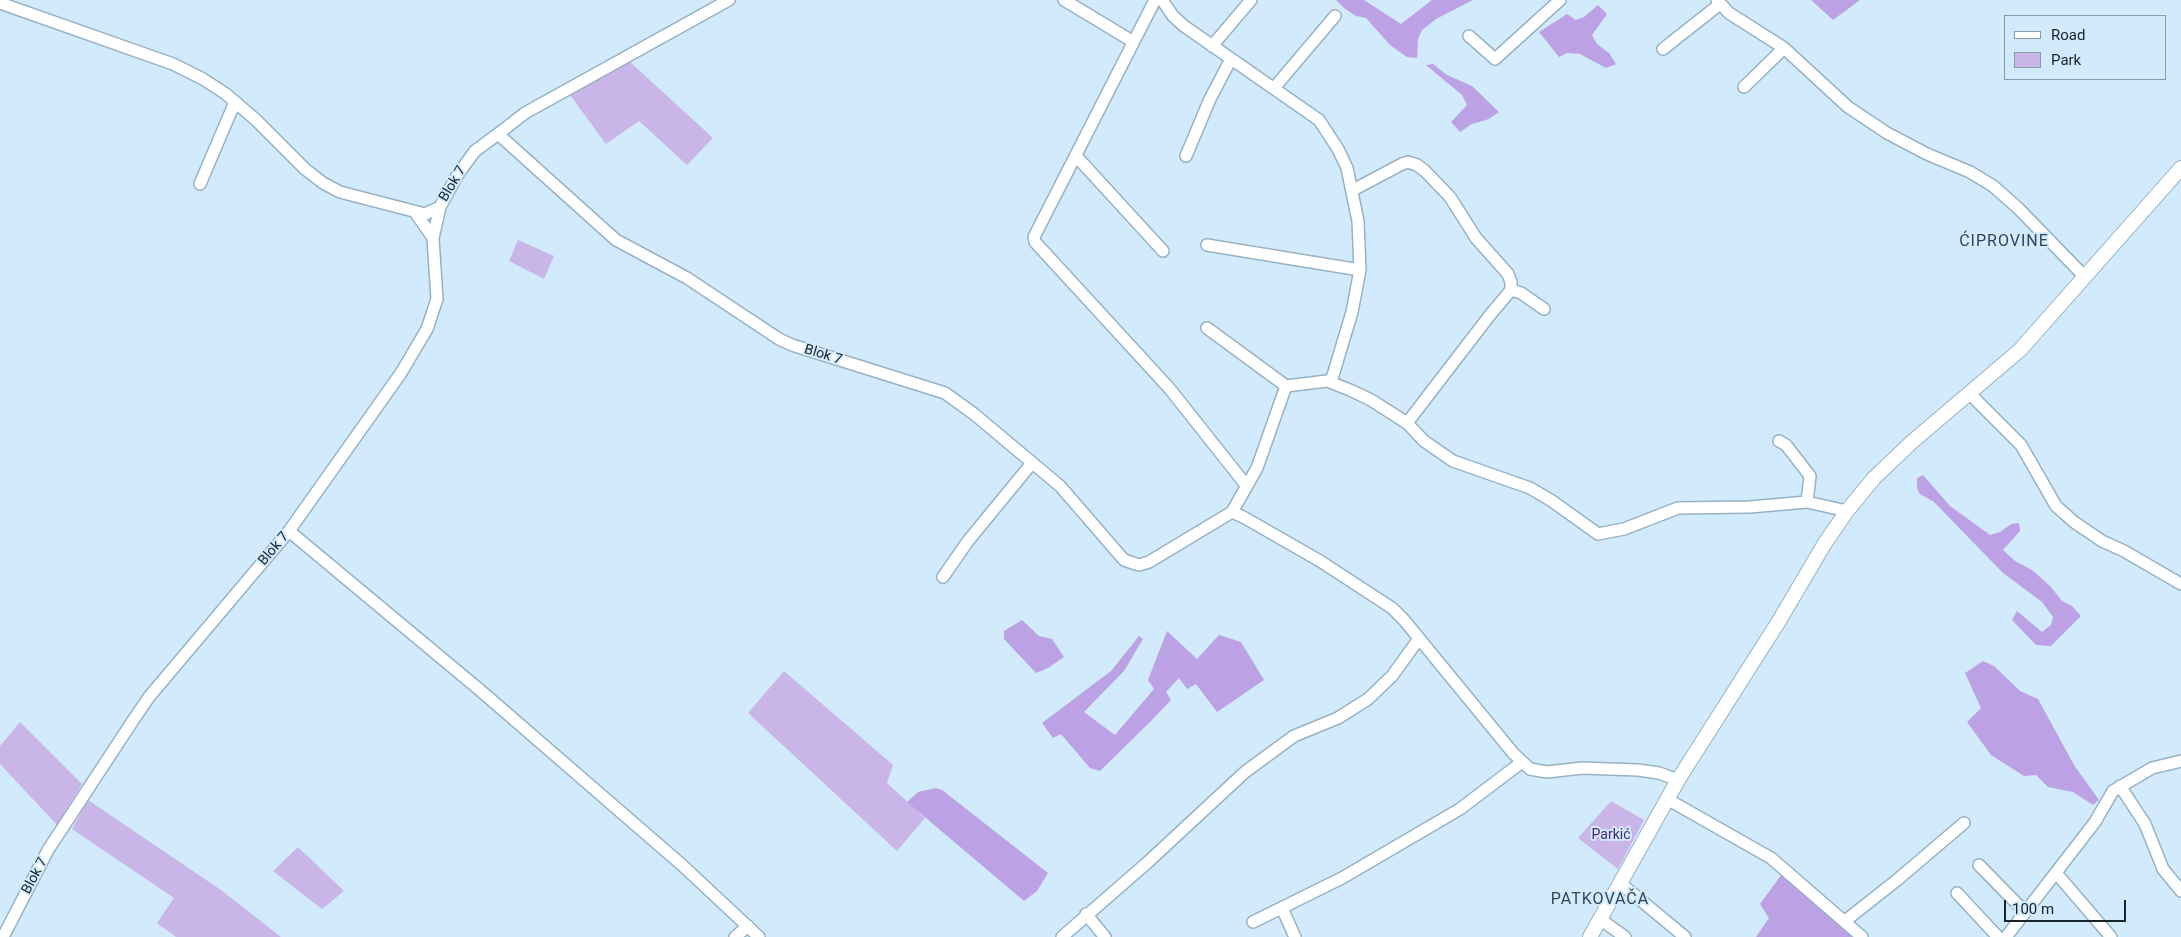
<!DOCTYPE html>
<meta charset="utf-8">
<style>
body{margin:0}
#map{position:relative;width:2181px;height:937px;overflow:hidden;background:#d1ebfd;font-family:Roboto,sans-serif}
canvas{display:block}
.legend{position:absolute;left:2004px;top:15px;width:162px;height:65px;box-sizing:border-box;background:#d1ebfd;border:1px solid #879ba9;margin:0;padding:6px 9px;list-style:none;font-size:15px;color:#19232a}
.legend li{display:flex;align-items:center;gap:10px;height:25px}
.legend b{width:25px;border:1px solid #879ba9}
.scale{position:absolute;left:2004px;top:900px;width:122px;height:22px;box-sizing:border-box;border:2px solid #19232a;border-top:0;padding-left:6px;font-size:15px;line-height:18px;white-space:nowrap;color:#19232a;-webkit-text-stroke:4px #d1ebfd;paint-order:stroke}
</style>
<div id="map">
<canvas width="2181" height="937"></canvas>
<ul class="legend">
<li><b style="height:6px;background:#fff"></b>Road</li>
<li><b style="height:14px;background:#c9b5e8"></b>Park</li>
</ul>
<div class="scale">100 m</div>
</div>
<script>
const context = document.querySelector('canvas').getContext('2d');
context.lineJoin = 'round';
function paint(path, color) { context.fillStyle = color; context.fill(path, 'evenodd'); }
const shape = rows => new Path2D(rows.map(r => 'M' + r).join(''));
function stroke(path, color, width, dash) { context.strokeStyle = color; context.lineWidth = width; context.lineCap = dash ? 'butt' : 'round'; context.setLineDash(dash || []); context.stroke(path); }
function write(font, color, halo, rows, align = 'center') {
  context.font = font + ' Roboto,sans-serif'; context.lineWidth = 4; context.setLineDash([]); context.textBaseline = 'middle'; context.strokeStyle = halo; context.fillStyle = color; for (const [text, x, y, turn = 0] of rows) {
    context.save(); context.translate(x, y); context.rotate((+turn || 0) * Math.PI / 180); context.textAlign = isNaN(turn) ? turn : align; if (halo) context.strokeText(text, 0, 0); context.fillText(text, 0, 0); context.restore();
  }
}
const green = shape([
 [630,62,713,138,687,165,639,121,606,144,570,95],
 [518,240,554,256,544,279,509,261],
 [784,671,893,765,887,783,925,818,897,851,748,713],
 [20,722,82,784,57,825,0,764,0,746],
 [88,800,221,890,281,937,176,937,157,923,174,898,72,829],
 [1611,801,1644,820,1618,869,1578,838],
 [298,847,344,891,322,909,273,871]
]);
const forest = shape([
 [1336,0,1364,0,1401,24,1432,0,1473,0,1436,19,1422,30,1418,39,1417,58,1407,57,1390,45,1366,18,1356,16,1344,8],
 [1811,0,1860,0,1833,20],
 [1598,5,1607,14,1592,35,1597,44,1609,53,1616,64,1606,68,1580,54,1567,53,1559,57,1539,32,1567,14,1576,20,1584,17],
 [1433,64,1447,75,1472,86,1499,112,1489,119,1472,124,1460,132,1451,122,1467,105,1462,95,1426,65],
 [1923,475,1950,506,1990,535,2000,532,2011,524,2019,523,2020,531,2003,550,2015,561,2032,570,2050,586,2062,601,2072,606,2081,616,2051,646,2036,645,2012,620,2017,611,2042,632,2051,625,2053,617,2042,602,2003,573,1934,502,1920,494,1917,488,1917,478],
 [1022,620,1039,636,1052,639,1064,657,1048,668,1036,673,1004,639,1004,631],
 [1167,631,1197,659,1219,635,1241,642,1264,680,1217,712,1196,684,1187,689,1179,678,1166,692,1171,700,1151,721,1100,771,1090,768,1061,734,1053,738,1042,723,1111,671,1139,636,1143,639,1124,671,1084,712,1115,735,1154,689,1148,680],
 [1983,661,1994,666,2020,691,2038,699,2074,765,2099,800,2093,805,2073,792,2048,787,2036,775,2024,776,1991,755,1967,722,1981,708,1965,673],
 [936,788,942,790,1048,873,1037,891,1024,901,907,802,918,792],
 [1782,874,1852,937,1756,937,1769,918,1760,904]
]);
const minor = shape([
 [1064,0,1132,41],
 [1155,0,1034,237,1035,242,1169,388,1246,485],
 [1162,0,1173,16,1184,26,1319,120,1338,149,1347,168,1358,221,1360,270,1352,312,1331,382],
 [1717,0,1729,13,1784,48,1848,107,1887,133,1927,154,1970,172,1993,186,2018,208,2085,277],
 [0,3,173,64,203,79,226,94,256,120,305,169,323,183,340,192,425,214,440,207],
 [1469,36,1495,59,1560,0],
 [1212,46,1251,0],
 [1663,49,1720,4],
 [1744,87,1784,48],
 [1274,88,1335,16],
 [498,134,525,113,729,0],
 [1076,156,1163,251],
 [1186,156,1210,99,1231,59],
 [200,184,235,102],
 [1353,190,1402,164,1408,162,1417,165,1425,171,1450,197,1476,238,1508,274,1511,282,1511,290,1490,315,1407,423],
 [415,212,433,238],
 [1207,245,1360,270],
 [1511,290,1521,293,1544,309],
 [1207,328,1286,386,1327,381,1350,390,1371,400,1407,423,1424,441,1453,461,1530,488,1552,501,1598,534,1624,529,1678,508,1750,507,1807,502,1847,511],
 [1970,394,2021,445,2056,506,2074,522,2102,541,2124,551,2181,584],
 [1779,441,1786,445,1810,476,1807,502],
 [1232,512,1257,468,1286,386],
 [289,531,481,691,682,865,759,937],
 [943,577,968,541,1032,463],
 [2120,786,2145,824,2163,869,2181,891],
 [1667,799,1771,858,1862,937],
 [1979,865,2025,912],
 [2057,874,2111,937],
 [1620,883,1685,937],
 [1957,893,1998,937],
 [1282,908,1295,937],
 [1086,914,1105,937],
 [1600,919,1625,937],
 [1845,921,1897,880,1964,823],
 [1253,922,1342,878,1460,809,1522,762],
 [3,937,48,850,132,722,149,697,289,531,401,373,427,329,437,299,433,238,440,207,458,174,475,151,498,134,616,240,687,278,779,339,792,345,945,393,974,414,1060,486,1124,560,1139,565,1149,562,1232,512,1245,518,1320,561,1392,608,1404,620,1513,753,1530,769,1547,772,1582,768,1638,770,1659,773,1678,780],
 [735,937,748,926],
 [1062,937,1148,862,1245,772,1294,736,1338,718,1368,699,1392,676,1418,640],
 [2006,937,2095,822,2113,791,2152,768,2181,761]
]);
const major = shape([
 [1590,937,1678,780,1779,621,1825,543,1847,511,1874,478,1913,441,2020,350,2181,168]
]);
const streetNames = [
 ["Blok 7",453,184,-59],
 ["Blok 7",823,355,17],
 ["Blok 7",274,549,-50],
 ["Blok 7",35,876,-62]
];
const parkNames = [
 ["Parkić",1611,835]
];
const quarterNames = [
 ["ĆIPROVINE",2004,242],
 ["PATKOVAČA",1600,900]
];
paint(green, '#c9b5e8');
paint(forest, '#bca1e4');
stroke(minor, '#98b1c3', 14);
stroke(major, '#98b1c3', 16);
stroke(minor, '#fff', 11);
stroke(major, '#fff', 14);
write('14px', '#19232a', '#d1ebfd', streetNames);
write('14px', '#4b2573', '#d1ebfd', parkNames);
context.letterSpacing = '1px';
write('16px', '#314655', '#d1ebfd', quarterNames);
context.letterSpacing = '0px';
</script>
